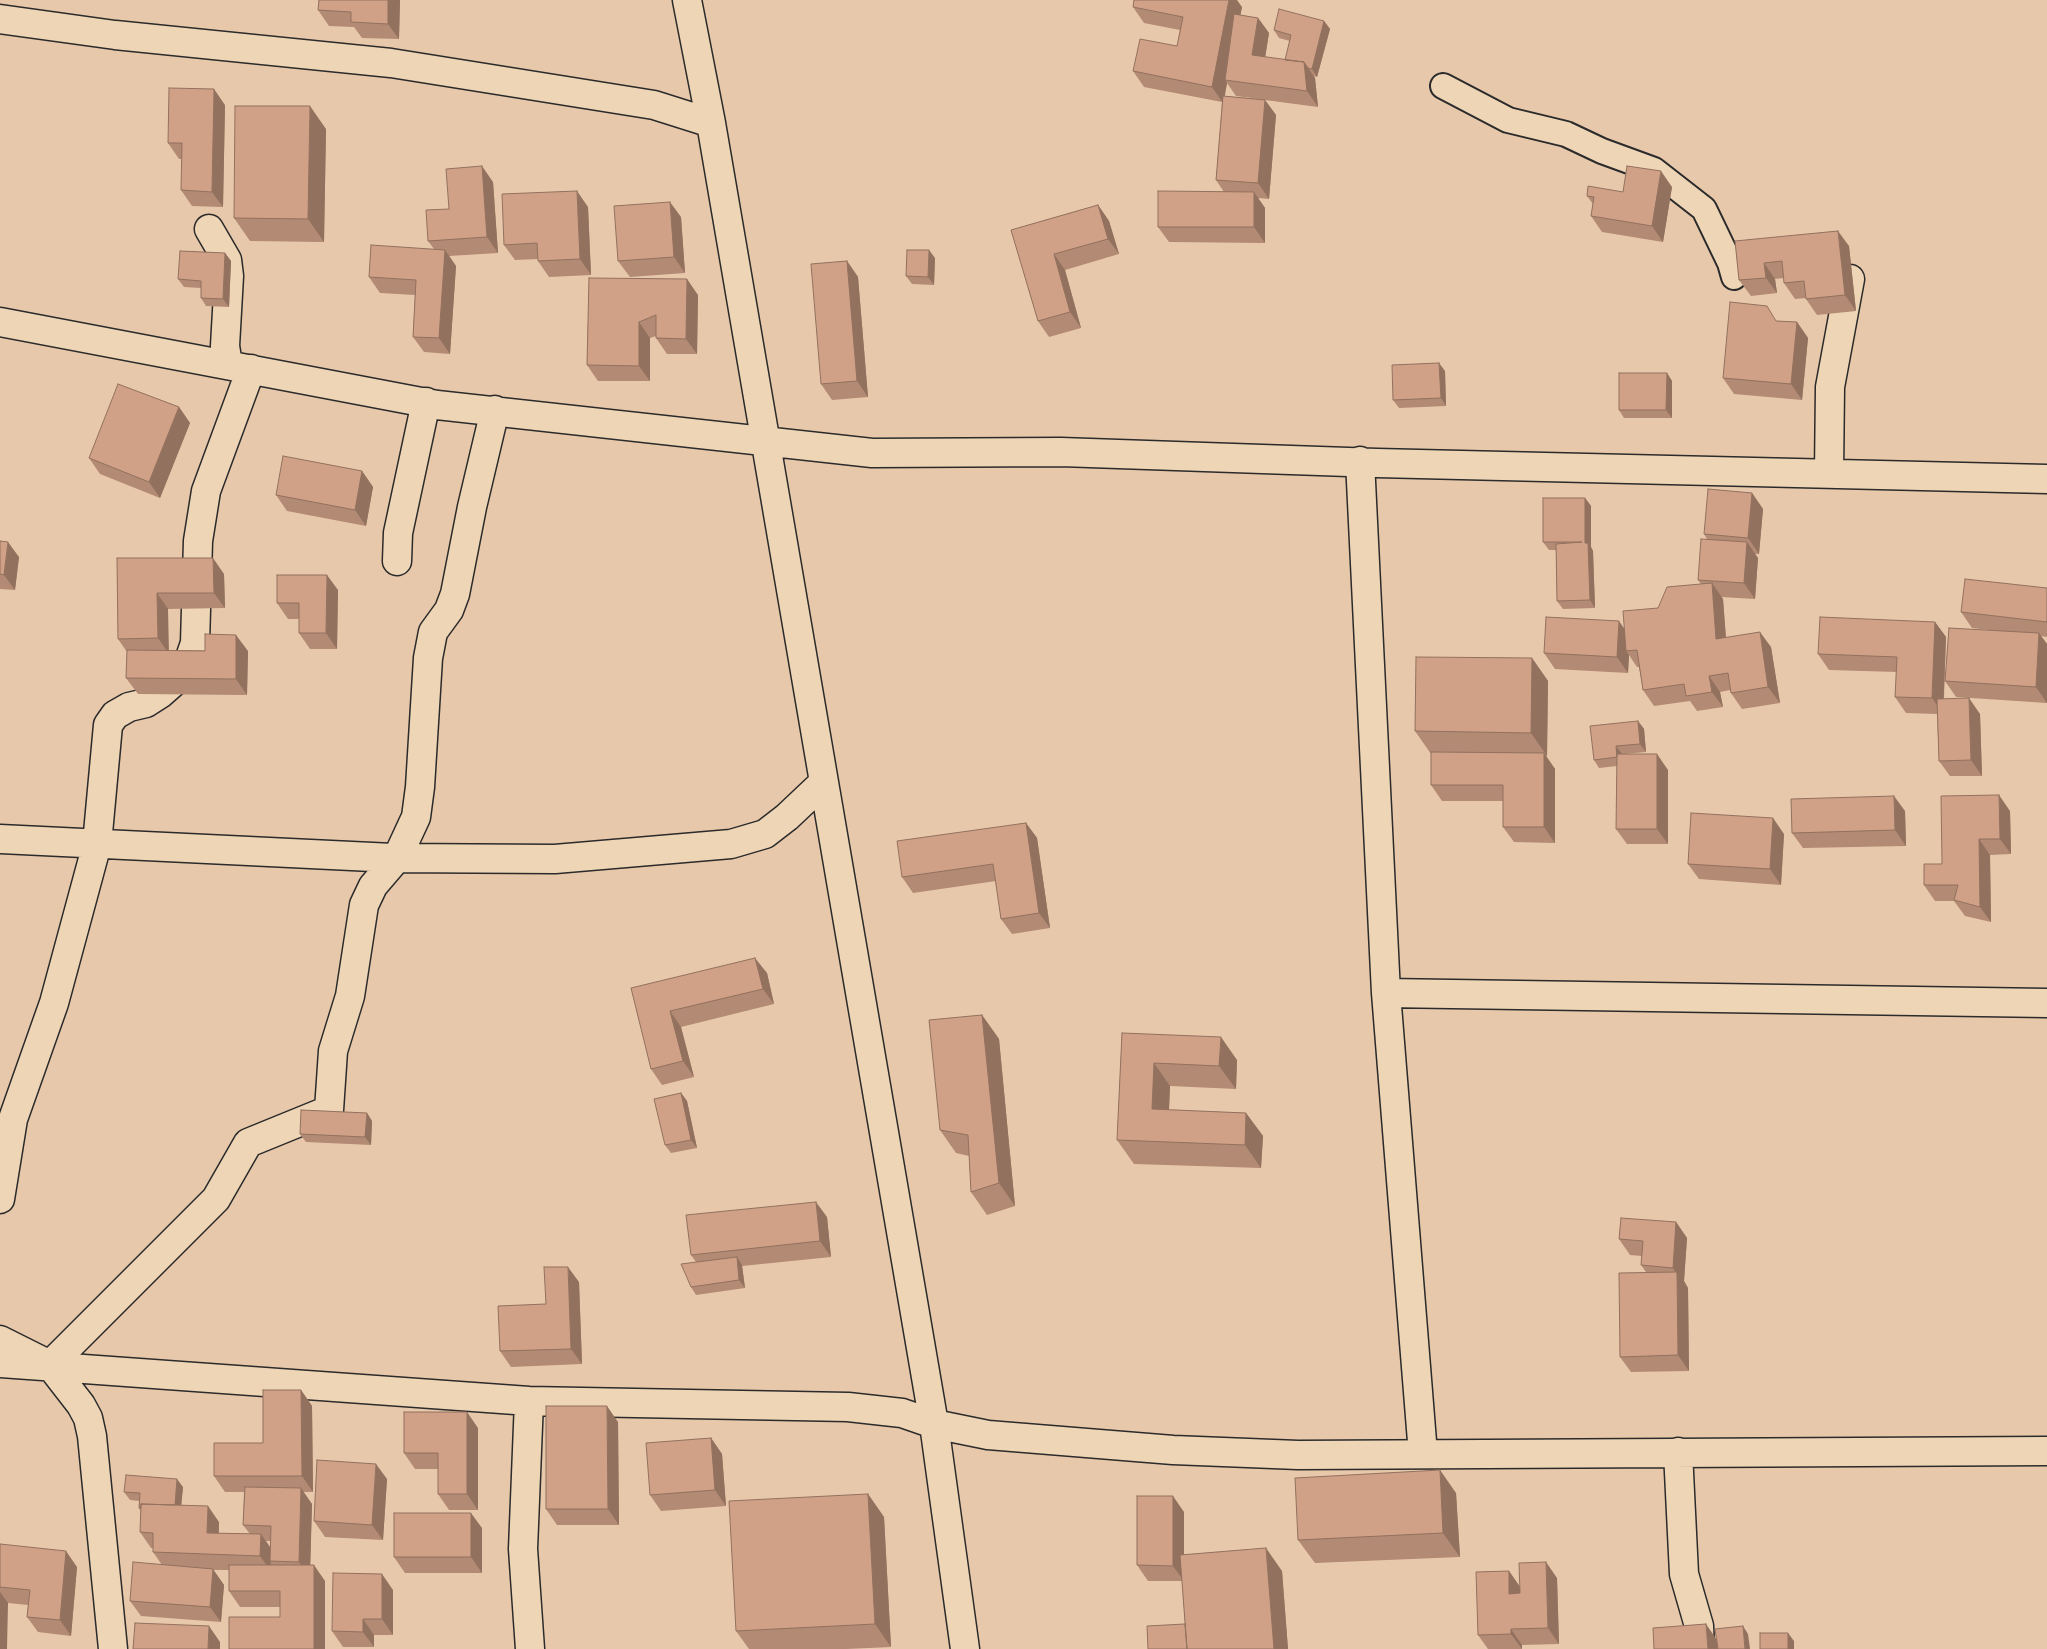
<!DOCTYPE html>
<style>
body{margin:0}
canvas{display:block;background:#e8c8aa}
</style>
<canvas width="2047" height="1649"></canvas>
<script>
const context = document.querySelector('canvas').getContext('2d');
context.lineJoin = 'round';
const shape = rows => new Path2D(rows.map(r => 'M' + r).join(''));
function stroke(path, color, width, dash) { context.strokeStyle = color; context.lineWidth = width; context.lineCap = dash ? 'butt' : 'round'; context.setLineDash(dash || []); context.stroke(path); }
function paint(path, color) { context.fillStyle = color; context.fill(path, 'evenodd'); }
const lane = shape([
 [1443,86,1508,120,1566,134,1602,151,1654,170,1704,209,1730,263,1734,277]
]);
const street = shape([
 [687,0,711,123,934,1424,965,1649],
 [0,19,115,35,391,63,654,105,711,123],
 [209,229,227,260,229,276,225,346,228,365],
 [0,322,437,405,872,453,1061,452,1377,463,2047,479],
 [1360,461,1386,993,1423,1454],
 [1829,473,1830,387,1850,279],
 [397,561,398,533,426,402],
 [0,839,393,858,555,859,731,844,765,834,787,817,823,783],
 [1386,993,2047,1003],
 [0,1199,13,1119,54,1003,97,844,108,725,115,715,129,707,146,703,160,694,185,672,195,643,198,541,206,491,251,369],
 [0,1340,50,1365,81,1405,88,1418,92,1436,113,1649],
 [0,1363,529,1401,848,1407,902,1413,934,1424,988,1435,1173,1450,1298,1455,2047,1451],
 [50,1365,216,1199,248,1143,329,1110,333,1051,350,996,364,905,373,886,397,858,416,817,420,787,428,658,433,632,449,610,455,594,472,507,495,410],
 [529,1401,523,1549,530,1649],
 [1678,1452,1684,1574,1699,1626,1700,1649]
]);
const wall = shape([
 [400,0,399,39,362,38,354,27,329,26,318,10],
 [1133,7,1242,7,1240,15,1258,18,1269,33,1265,57,1285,60,1290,41,1279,38,1274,30,1324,21,1330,29,1317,77,1313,76,1315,78,1318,107,1265,100,1276,115,1269,199,1258,198,1265,208,1265,243,1169,242,1158,227,1224,192,1216,180,1222,102,1144,87,1133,71,1177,46,1180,30,1144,23],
 [1227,83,1236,96,1260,99,1225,96],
 [225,105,223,207,192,206,181,190,182,159,179,159,168,143],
 [326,129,324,242,250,241,234,218],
 [493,182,498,253,449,256,456,266,450,354,424,352,413,337,415,295,380,293,369,277,434,249,428,241,449,209],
 [1672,187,1663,242,1602,232,1591,216,1593,204,1587,196],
 [1098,205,1109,221,1119,254,1065,270,1081,328,1049,337,1038,321,1011,230],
 [588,207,591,275,549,277,538,261,538,259,515,260,504,245],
 [681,217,685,273,630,277,618,261],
 [1735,241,1849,246,1856,311,1817,315,1806,299,1806,298,1795,299,1784,283,1784,278,1775,279,1777,293,1751,296,1739,280],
 [225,253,231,261,229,307,206,306,201,298,201,288,184,287,178,279],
 [935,258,934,285,912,284,906,276],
 [847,261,858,277,868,397,832,400,821,384],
 [589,278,698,295,697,354,667,354,656,338,656,336,650,338,650,381,598,381,587,365],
 [1778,321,1797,322,1808,338,1802,400,1734,394,1723,378],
 [1445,371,1446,406,1399,408,1393,400],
 [1667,373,1672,381,1672,418,1624,418,1619,410],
 [179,407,190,423,160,498,100,474,89,458],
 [362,471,373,487,366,526,287,511,276,495],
 [1752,493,1763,509,1759,554,1755,554,1758,558,1755,599,1721,597,1723,599,1726,637,1771,647,1780,703,1742,709,1731,693,1730,690,1720,692,1723,707,1697,711,1690,701,1654,706,1643,690,1639,667,1637,667,1629,655,1628,673,1555,669,1544,653,1624,629,1701,584,1698,580,1707,539,1704,534],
 [1585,498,1591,506,1591,547,1593,551,1595,608,1563,609,1557,601,1556,550,1549,550,1543,542],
 [0,541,19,557,15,590,0,589],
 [117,558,224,574,225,608,168,609,168,650,248,651,247,695,138,694,126,678,127,652,118,639],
 [2047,588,2047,637,2041,636,2047,644,2047,703,1956,697,1945,681,1998,631,1972,628,1961,612],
 [338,590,337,649,310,649,299,633,299,619,288,619,277,603],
 [1935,622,1946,637,1944,699,1980,714,1982,776,1950,776,1939,761,1937,714,1906,713,1895,697,1897,672,1829,670,1818,654],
 [1532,658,1548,681,1547,756,1546,756,1555,769,1555,843,1514,842,1503,827,1503,801,1442,801,1431,785,1431,754,1415,731],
 [1638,721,1644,729,1646,752,1624,754,1668,770,1668,844,1627,844,1616,829,1617,766,1599,768,1594,760],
 [1905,811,1906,846,1803,848,1792,833],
 [2010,811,2011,854,1990,855,1991,922,1965,916,1954,901,1935,901,1924,885,1942,864],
 [1026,823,1037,838,1050,928,1012,934,1001,919,996,881,913,893,902,877],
 [1784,834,1781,885,1699,879,1688,864],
 [767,973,774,1004,681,1027,694,1077,662,1085,651,1069,631,988],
 [982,1015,999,1039,1015,1206,987,1215,971,1192,969,1156,956,1153,940,1130],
 [1122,1033,1237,1060,1236,1089,1170,1086,1169,1110,1246,1113,1263,1136,1261,1168,1134,1164,1117,1140],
 [681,1093,687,1101,697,1148,671,1153,665,1145],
 [367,1113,372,1121,371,1145,306,1142,300,1134],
 [827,1217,831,1257,742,1266,745,1288,696,1295,691,1287,696,1262,691,1255],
 [1676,1222,1687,1238,1684,1281,1688,1288,1689,1371,1631,1372,1620,1357,1646,1272,1641,1265,1642,1256,1630,1255,1619,1239],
 [579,1282,582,1364,511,1367,500,1351],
 [301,1390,312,1406,313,1492,303,1492,312,1504,310,1565,325,1581,325,1649,280,1617,280,1607,240,1607,229,1591,229,1570,213,1570,224,1585,221,1622,141,1616,130,1601,162,1565,153,1552,153,1548,151,1548,140,1532,141,1512,139,1508,139,1501,130,1500,124,1492,183,1487,181,1505,219,1522,219,1533,250,1534,243,1525,244,1492,225,1492,214,1476,263,1443],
 [266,1541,270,1541,270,1547],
 [618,1422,619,1525,557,1525,546,1509],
 [478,1428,478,1510,449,1510,438,1494,438,1469,415,1469,404,1453],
 [711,1438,722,1454,726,1506,661,1511,650,1495],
 [387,1479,383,1540,325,1537,314,1521],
 [1456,1493,1460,1557,1315,1563,1298,1540],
 [868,1494,884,1517,891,1647,846,1649,749,1649,736,1631],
 [1184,1512,1184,1555,1282,1571,1288,1649,1148,1649,1185,1624,1182,1581,1148,1581,1137,1565],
 [482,1528,482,1573,405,1573,394,1557],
 [0,1544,77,1567,71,1636,38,1632,27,1617,28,1605,8,1603,0,1649],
 [1509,1571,1520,1587,1557,1578,1559,1644,1522,1645,1522,1649,1488,1649,1478,1635],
 [393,1590,393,1635,374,1635,374,1647,343,1647,332,1631]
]);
const shadedWall = shape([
 [388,0,400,0,399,39,388,24],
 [1229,0,1237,0,1242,7,1228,80,1225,80,1227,83,1223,103,1212,87],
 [1258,18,1269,33,1263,71,1252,55],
 [1324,21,1330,29,1317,77,1312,69],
 [1304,62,1315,78,1318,107,1307,91],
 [214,89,225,105,223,207,212,192],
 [1265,100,1276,115,1269,199,1258,183],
 [310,106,326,129,324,242,308,219],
 [482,166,493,182,498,253,487,237],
 [1661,171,1672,187,1663,242,1652,226],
 [577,191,588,207,591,275,580,259],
 [1254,192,1265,208,1265,243,1254,227],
 [670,202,681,217,685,273,674,257],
 [1098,205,1109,221,1119,254,1108,239],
 [1838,231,1849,246,1856,311,1845,295],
 [445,250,456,266,450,354,439,338],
 [929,250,935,258,934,285,928,277],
 [225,253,231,261,229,307,223,299],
 [1054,254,1065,270,1081,328,1070,312],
 [847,261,858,277,868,397,857,381],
 [1764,263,1775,279,1777,293,1766,278],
 [687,279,698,295,697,354,686,339],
 [639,322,650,338,650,381,639,366],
 [1797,322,1808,338,1802,400,1791,384],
 [1439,363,1445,371,1446,406,1441,398],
 [1667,373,1672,381,1672,418,1666,410],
 [179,407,190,423,160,498,149,482],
 [362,471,373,487,366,526,355,510],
 [1752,493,1763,509,1759,554,1748,538],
 [1585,498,1591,506,1591,547,1593,551,1595,608,1590,600,1585,543],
 [8,542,19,557,15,590,4,575],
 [1747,542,1758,558,1755,599,1744,583],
 [213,558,224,574,225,608,214,593],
 [327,575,338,590,337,649,326,633],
 [1712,583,1723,599,1727,654,1716,639],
 [157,593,168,609,169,654,158,638],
 [1619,621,1630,637,1626,651,1629,655,1628,673,1617,657],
 [1935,622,1946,637,1943,714,1932,698],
 [1760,632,1771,647,1780,703,1768,687],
 [2039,633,2047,644,2047,703,2036,687],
 [236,635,248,651,247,695,236,679],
 [1532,658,1548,681,1547,756,1531,733],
 [1709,676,1720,692,1723,707,1712,692],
 [1969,698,1980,714,1982,776,1971,760],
 [1638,721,1644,729,1646,752,1640,744],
 [1616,746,1622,754,1617,757],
 [1544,753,1555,769,1555,843,1544,827],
 [1657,754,1668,770,1668,844,1657,829],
 [1999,795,2010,811,2011,854,2000,839],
 [1894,796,1905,811,1906,846,1895,830],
 [1773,818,1784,834,1781,885,1770,869],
 [1026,823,1037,838,1050,928,1039,913],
 [1979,839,1990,855,1991,922,1980,907],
 [755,958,767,973,774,1004,763,989],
 [670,1011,681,1027,694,1077,683,1061],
 [982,1015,999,1039,1015,1206,999,1183],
 [1221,1037,1237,1060,1236,1089,1219,1066],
 [1154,1063,1170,1086,1168,1132,1152,1109],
 [681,1093,687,1101,697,1148,691,1140],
 [367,1113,372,1121,371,1145,365,1137],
 [1246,1113,1263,1136,1261,1168,1245,1145],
 [816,1202,827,1217,831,1257,820,1241],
 [1676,1222,1687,1238,1684,1281,1688,1288,1689,1371,1678,1355,1677,1275,1673,1268],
 [737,1257,742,1265,745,1288,739,1280],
 [568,1267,579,1282,582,1364,571,1349],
 [301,1390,312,1406,313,1492,302,1476],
 [607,1406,618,1422,619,1525,608,1509],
 [467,1412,478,1428,478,1510,467,1494],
 [711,1438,722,1454,726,1506,715,1490],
 [376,1464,387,1479,383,1540,372,1525],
 [1440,1470,1456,1493,1460,1557,1443,1533],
 [177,1479,183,1487,180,1519,174,1511],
 [301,1488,312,1504,310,1578,299,1562],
 [868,1494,884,1517,891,1647,875,1624],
 [1173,1496,1184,1512,1184,1581,1173,1566],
 [208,1506,219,1522,218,1548,207,1533],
 [471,1513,482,1528,482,1573,471,1557],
 [261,1534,272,1550,270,1561,271,1564,271,1571,260,1556],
 [1266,1548,1282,1571,1288,1649,1274,1649],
 [66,1551,77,1567,71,1636,60,1620],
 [1546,1562,1557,1578,1559,1644,1548,1628],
 [314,1565,325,1581,325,1649,314,1649],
 [213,1569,224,1585,221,1622,210,1607],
 [1509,1571,1520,1587,1520,1610,1509,1594],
 [382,1574,393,1590,393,1635,382,1619],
 [0,1592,8,1603,7,1649,0,1649],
 [363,1619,374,1635,374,1647,363,1632],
 [1706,1624,1717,1640,1718,1649,1708,1649],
 [209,1626,220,1642,220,1649,208,1649],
 [1743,1626,1748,1634,1750,1649,1745,1649],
 [1511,1629,1522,1645,1522,1649,1511,1634],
 [1788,1633,1794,1641,1794,1649,1788,1649]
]);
const building = shape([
 [319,0,388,0,388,24,351,22,351,12,318,10,319,0],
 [1134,0,1229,0,1212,87,1133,71,1140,39,1177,46,1183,17,1133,7,1134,0],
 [1279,9,1324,21,1312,69,1308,68,1304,62,1285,60,1291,35,1274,30,1279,9],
 [1234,14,1258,18,1252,55,1304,62,1307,91,1225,80,1234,14],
 [169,88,214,89,212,192,181,190,182,143,168,143,169,88],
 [1223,96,1265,100,1258,183,1216,180,1223,96],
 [235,106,310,106,308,219,234,218,235,106],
 [482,166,487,237,428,241,426,210,449,209,446,169,482,166],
 [1627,166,1661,171,1652,226,1591,216,1594,197,1587,196,1588,186,1623,192,1627,166],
 [577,191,580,259,538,261,537,243,504,245,502,194,577,191],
 [1158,191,1254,192,1254,227,1158,227,1158,191],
 [670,202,674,257,618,261,614,206,670,202],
 [1098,205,1108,239,1054,254,1070,312,1038,321,1011,230,1098,205],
 [1838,231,1845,295,1806,299,1804,281,1784,283,1782,261,1764,263,1766,278,1739,280,1735,241,1838,231],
 [371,245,445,250,439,338,413,337,416,280,369,277,371,245],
 [907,250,929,250,928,277,906,276,907,250],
 [180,251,225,253,223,299,201,298,201,281,178,279,180,251],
 [847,261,857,381,821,384,811,264,847,261],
 [589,278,687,279,686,339,656,338,656,315,639,322,639,366,587,365,589,278],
 [1730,302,1767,306,1776,321,1797,322,1791,384,1723,378,1730,302],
 [1439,363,1441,398,1393,400,1392,365,1439,363],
 [1619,373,1667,373,1666,410,1619,410,1619,373],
 [118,384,179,407,149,482,89,458,118,384],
 [283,456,362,471,355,510,276,495,283,456],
 [1708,489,1752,493,1748,538,1704,534,1708,489],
 [1543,498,1585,498,1585,543,1588,543,1590,600,1557,601,1556,544,1582,542,1543,542,1543,498],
 [1701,539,1747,542,1744,583,1698,580,1701,539],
 [0,541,8,542,4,575,0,574,0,541],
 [117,558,213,558,214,593,157,593,158,638,118,639,117,558],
 [277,575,327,575,326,633,299,633,299,603,277,603,277,575],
 [1965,579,2047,588,2047,622,1961,612,1965,579],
 [1712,583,1716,639,1760,632,1768,687,1731,693,1728,673,1709,676,1712,692,1686,696,1684,684,1643,690,1637,650,1626,651,1623,611,1658,608,1667,587,1712,583],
 [1546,617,1619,621,1617,657,1544,653,1546,617],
 [1820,617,1935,622,1932,698,1895,697,1897,657,1818,654,1820,617],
 [1949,628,2039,633,2036,687,1945,681,1949,628],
 [205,634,236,635,236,679,126,678,127,650,205,651,205,634],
 [1416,657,1532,658,1531,733,1415,731,1416,657],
 [1969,698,1971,760,1939,761,1937,699,1969,698],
 [1638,721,1640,744,1616,746,1617,757,1594,760,1590,726,1638,721],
 [1431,752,1544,753,1544,827,1503,827,1503,785,1431,785,1431,752],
 [1617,754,1657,754,1657,829,1616,829,1617,754],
 [1999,795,2000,839,1979,839,1980,907,1954,900,1958,885,1924,885,1924,864,1942,864,1941,796,1999,795],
 [1894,796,1895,830,1792,833,1791,799,1894,796],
 [1691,813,1773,818,1770,869,1688,864,1691,813],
 [1026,823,1039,913,1001,919,993,864,902,877,897,841,1026,823],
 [755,958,763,989,670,1011,683,1061,651,1069,631,988,755,958],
 [982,1015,999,1183,971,1192,968,1135,940,1130,929,1020,982,1015],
 [1122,1033,1221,1037,1219,1066,1154,1063,1152,1109,1246,1113,1245,1145,1117,1140,1122,1033],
 [681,1093,691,1140,665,1145,654,1099,681,1093],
 [301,1110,367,1113,365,1137,300,1134,301,1110],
 [816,1202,820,1241,691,1255,686,1215,816,1202],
 [1621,1218,1676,1222,1673,1268,1641,1265,1643,1241,1619,1239,1621,1218],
 [737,1257,739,1280,691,1287,681,1264,737,1257],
 [544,1267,568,1267,571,1349,500,1351,498,1306,546,1304,544,1267],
 [1677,1272,1678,1355,1620,1357,1619,1273,1677,1272],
 [263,1390,301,1390,302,1476,214,1476,214,1443,263,1443,263,1390],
 [546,1406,607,1406,608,1509,546,1509,546,1406],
 [404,1412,467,1412,467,1494,438,1494,438,1453,404,1453,404,1412],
 [711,1438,715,1490,650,1495,646,1443,711,1438],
 [317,1460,376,1464,372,1525,314,1521,317,1460],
 [1440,1470,1443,1533,1298,1540,1295,1478,1440,1470],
 [126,1475,177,1479,175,1505,141,1504,141,1508,139,1508,140,1493,124,1492,126,1475],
 [245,1487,301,1488,299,1562,270,1561,271,1526,243,1525,245,1487],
 [868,1494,875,1624,736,1631,729,1501,868,1494],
 [1137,1496,1173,1496,1173,1566,1137,1565,1137,1496],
 [141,1504,208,1506,207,1533,261,1534,260,1556,153,1552,153,1533,140,1532,141,1504],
 [394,1513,471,1513,471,1557,394,1557,394,1513],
 [0,1544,66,1551,60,1620,27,1617,30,1590,0,1587,0,1544],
 [1266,1548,1274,1649,1187,1649,1180,1555,1266,1548],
 [133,1562,213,1569,210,1607,130,1601,133,1562],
 [1546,1562,1548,1628,1511,1629,1511,1634,1478,1635,1476,1572,1509,1571,1509,1594,1520,1593,1519,1563,1546,1562],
 [229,1565,314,1565,314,1649,229,1649,229,1617,280,1617,280,1591,229,1591,229,1565],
 [333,1573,382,1574,382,1619,363,1619,363,1632,332,1631,333,1573],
 [135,1623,209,1626,208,1649,133,1649,135,1623],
 [1185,1624,1187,1649,1148,1649,1147,1626,1185,1624],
 [1706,1624,1708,1649,1654,1649,1653,1628,1706,1624],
 [1743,1626,1745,1649,1718,1649,1715,1629,1743,1626],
 [1760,1633,1788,1633,1788,1649,1760,1649,1760,1633]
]);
stroke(lane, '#2b2b2b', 28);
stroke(street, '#2b2b2b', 31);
stroke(lane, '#eed5b6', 24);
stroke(street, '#eed5b6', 28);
paint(wall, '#b38a74');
paint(shadedWall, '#92715e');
paint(building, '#d0a187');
stroke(building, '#92715e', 1);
</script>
